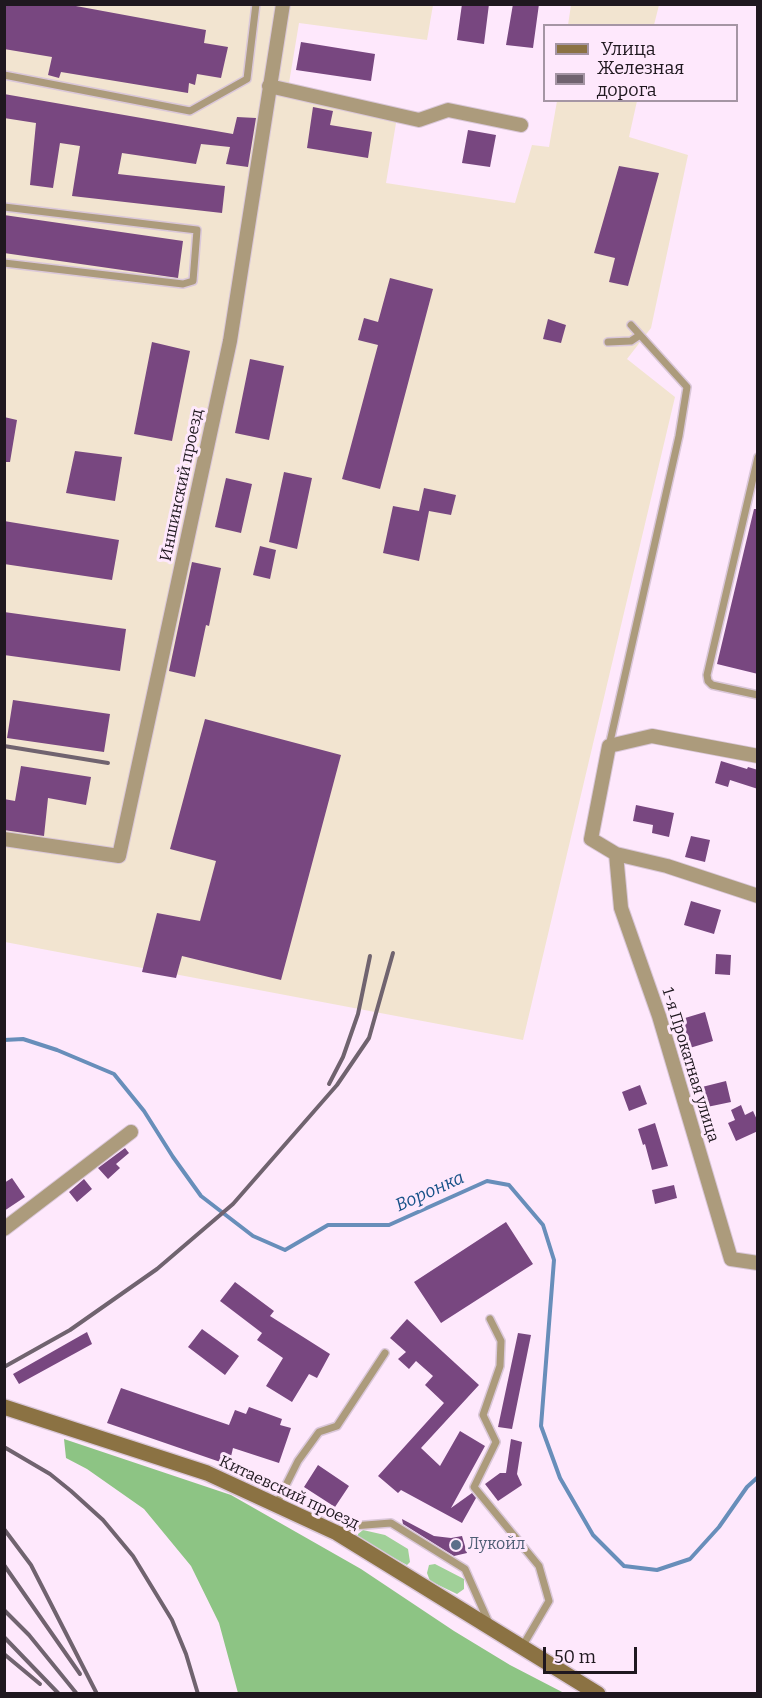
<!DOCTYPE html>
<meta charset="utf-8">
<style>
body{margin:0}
#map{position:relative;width:762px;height:1698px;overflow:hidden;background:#fee8fc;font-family:Bitter,serif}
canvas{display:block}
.frame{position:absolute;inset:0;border:6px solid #1f181f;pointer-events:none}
.legend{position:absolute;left:543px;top:24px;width:195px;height:78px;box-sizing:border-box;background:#fee8fc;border:2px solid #a595a4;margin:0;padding:8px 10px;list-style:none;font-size:18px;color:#1f181f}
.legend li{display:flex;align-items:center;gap:12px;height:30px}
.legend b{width:30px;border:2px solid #a595a4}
.scale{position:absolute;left:543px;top:1647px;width:94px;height:27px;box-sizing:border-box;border:3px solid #1f181f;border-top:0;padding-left:8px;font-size:18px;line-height:21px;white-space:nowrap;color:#1f181f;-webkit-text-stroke:4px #fee8fc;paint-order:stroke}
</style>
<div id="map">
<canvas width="762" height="1698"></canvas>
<div class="frame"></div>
<ul class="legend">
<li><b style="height:8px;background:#8b7243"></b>Улица</li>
<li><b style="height:8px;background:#70636f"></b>Железная дорога</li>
</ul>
<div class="scale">50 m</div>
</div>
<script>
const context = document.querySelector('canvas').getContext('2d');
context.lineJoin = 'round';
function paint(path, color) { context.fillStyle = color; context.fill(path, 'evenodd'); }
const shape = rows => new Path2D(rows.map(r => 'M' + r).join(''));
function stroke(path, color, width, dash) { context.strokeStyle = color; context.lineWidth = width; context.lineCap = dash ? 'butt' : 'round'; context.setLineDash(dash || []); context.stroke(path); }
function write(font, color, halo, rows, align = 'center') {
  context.font = font + ' Bitter,serif'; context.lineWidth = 6; context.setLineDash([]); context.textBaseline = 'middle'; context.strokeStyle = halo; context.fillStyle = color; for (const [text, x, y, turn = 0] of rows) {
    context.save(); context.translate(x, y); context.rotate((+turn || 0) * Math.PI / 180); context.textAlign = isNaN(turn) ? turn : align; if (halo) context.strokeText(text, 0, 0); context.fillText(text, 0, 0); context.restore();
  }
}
const industrial = shape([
 [4,5,433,5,427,40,299,23,288,89,397,117,386,183,515,203,532,145,549,147,557,101,637,101,629,137,688,155,651,328,627,359,675,397,523,1040,5,942],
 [571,5,571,4,659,5,654,25,568,25]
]);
const green = shape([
 [363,1530,385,1535,408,1549,410,1562,407,1565,358,1539,358,1534],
 [435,1564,464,1579,464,1589,457,1594,430,1581,427,1573,429,1565]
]);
const forest = shape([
 [64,1439,231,1495,361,1569,454,1631,510,1665,564,1693,238,1693,219,1623,191,1566,144,1509,87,1469,66,1458]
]);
const stream = shape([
 [4,1040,23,1039,57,1050,114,1074,144,1111,173,1157,201,1196,253,1236,285,1250,328,1225,389,1225,487,1181,509,1185,543,1225,554,1260,541,1426,560,1478,593,1535,624,1566,657,1570,690,1559,719,1527,747,1487,758,1477]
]);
const building = shape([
 [4,4,65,4,206,30,204,43,228,47,221,78,197,74,195,85,189,83,188,93,61,72,59,78,48,75,52,57,4,49],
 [462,4,489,4,484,44,457,40],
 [513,4,539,4,533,48,506,45],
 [301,42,375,54,371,81,296,70],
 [4,94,233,134,237,117,256,118,248,167,226,164,230,147,201,144,196,164,122,153,118,174,225,186,222,213,72,196,80,146,60,143,53,188,30,185,36,123,4,118],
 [313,107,333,111,330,125,372,132,368,158,307,148],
 [468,130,496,135,490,167,462,163],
 [619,166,659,173,628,286,609,282,615,258,594,253],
 [4,215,183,241,178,278,4,253],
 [390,278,433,289,380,489,342,479,378,345,358,340,364,318,378,322],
 [548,319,566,325,561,343,543,339],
 [152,342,190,351,172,441,134,434],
 [250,359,284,366,269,440,235,433],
 [4,417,17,420,10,462,4,462],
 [75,451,122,457,115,501,66,493],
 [284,472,312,478,297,549,269,542],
 [226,478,252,484,241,533,215,527],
 [424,488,456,495,451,515,429,511,419,561,383,553,393,506,419,511],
 [754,509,758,509,758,674,717,664],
 [4,521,119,540,112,580,4,564],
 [260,546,276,550,270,579,253,575],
 [192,562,221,568,209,626,206,625,195,677,169,671],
 [4,612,126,629,120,671,4,655],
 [13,700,110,714,104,752,7,738],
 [205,719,341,755,281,980,182,956,176,978,142,972,157,913,200,921,216,861,170,849],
 [721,761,747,769,748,767,758,770,758,789,730,780,728,787,715,783],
 [21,766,91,777,86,805,48,798,44,836,4,830,4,799,15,801],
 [636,805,674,813,669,837,652,833,653,825,633,821],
 [691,836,710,840,705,862,685,857],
 [691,901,721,910,714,934,684,925],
 [716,954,731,955,730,975,715,974],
 [705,1012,713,1041,683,1050,675,1021],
 [726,1081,731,1102,707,1107,702,1087],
 [640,1085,647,1104,629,1111,622,1092],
 [741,1105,745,1115,753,1111,758,1122,758,1131,736,1141,728,1123,735,1120,731,1110],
 [655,1123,668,1166,652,1170,645,1144,643,1145,638,1129],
 [125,1148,129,1153,116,1164,120,1168,108,1179,98,1168],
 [12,1178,25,1197,4,1211,4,1183],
 [84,1179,92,1189,77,1202,69,1192],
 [674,1185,677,1198,655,1204,652,1190],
 [506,1222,533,1264,441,1323,414,1282],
 [235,1282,274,1311,270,1316,330,1354,317,1378,309,1374,292,1402,266,1386,283,1358,257,1340,262,1333,220,1301],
 [407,1319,479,1385,421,1448,440,1466,460,1431,485,1446,451,1508,472,1493,476,1498,462,1523,401,1490,398,1493,378,1476,444,1403,425,1385,433,1376,416,1361,409,1369,398,1359,406,1352,390,1338],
 [202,1329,239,1356,225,1375,188,1347],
 [87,1332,92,1344,19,1384,13,1374],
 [518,1333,531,1335,512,1429,498,1427],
 [121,1388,229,1425,235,1410,246,1414,249,1407,282,1419,280,1425,291,1428,279,1463,233,1448,229,1465,107,1423],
 [511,1439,522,1442,517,1474,522,1485,498,1501,485,1484,500,1473,506,1473],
 [318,1465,349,1486,335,1507,304,1487],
 [402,1519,434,1536,451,1538,462,1536,467,1553,454,1556,403,1524]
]);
const lane = shape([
 [4,75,190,111,247,79,256,4],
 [4,207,197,230,193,281,183,284,4,263],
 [608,342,631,341,640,335],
 [758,457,707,675,708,681,712,685,758,695],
 [609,746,679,436,687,387,631,325],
 [490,1319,501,1341,500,1366,483,1415,496,1442,474,1487,539,1566,549,1601,522,1647],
 [276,1505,298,1461,319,1432,337,1426,385,1353],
 [337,1533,353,1526,391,1523,465,1569,489,1623]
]);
const street = shape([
 [269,86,419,120,448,110,521,125],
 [758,756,652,736,609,746,591,839,616,854,667,866,758,896],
 [4,839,119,856,230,341,283,4],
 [616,854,621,908,659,1016,731,1259,758,1263],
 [4,1229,131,1132]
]);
const secondary = shape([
 [4,1407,207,1473,337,1533,598,1694]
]);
const rail = shape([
 [4,746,108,763],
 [329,1084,343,1057,358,1014,370,956],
 [4,1367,70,1330,157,1269,233,1204,337,1085,369,1038,393,953],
 [4,1447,50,1474,71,1491,103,1520,133,1556,172,1620,186,1654,198,1694],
 [4,1529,31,1565,97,1694],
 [4,1565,80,1674],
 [4,1610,29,1635,77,1694],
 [4,1637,59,1694],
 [4,1654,40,1684]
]);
const markers = [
 [456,1545,6,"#5c6f8a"]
];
const streetNames = [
 ["Иншинский проезд",182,485,-78],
 ["1-я Прокатная улица",690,1065,73],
 ["Китаевский проезд",289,1493,25]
];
const serviceNames = [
 ["Лукойл",468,1545]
];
const waterNames = [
 ["Воронка",430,1192,-24]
];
paint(industrial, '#f2e4d0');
paint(green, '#a0d098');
paint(forest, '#8dc484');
stroke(stream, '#688eba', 4);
paint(building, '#784780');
stroke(lane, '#dac7d9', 10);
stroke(street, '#dac7d9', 16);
stroke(secondary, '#dac7d9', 18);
stroke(lane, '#ac9b7c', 7);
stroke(street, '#ac9b7c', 14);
stroke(secondary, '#8b7243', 15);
stroke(rail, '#70636f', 4);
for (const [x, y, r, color] of markers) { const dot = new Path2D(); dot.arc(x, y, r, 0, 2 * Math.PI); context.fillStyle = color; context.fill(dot); stroke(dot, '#fee8fc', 2); }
write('16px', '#1f181f', '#fee8fc', streetNames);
write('16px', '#4e5e75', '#fee8fc', serviceNames, 'left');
write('italic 18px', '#175188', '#fee8fc', waterNames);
</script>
